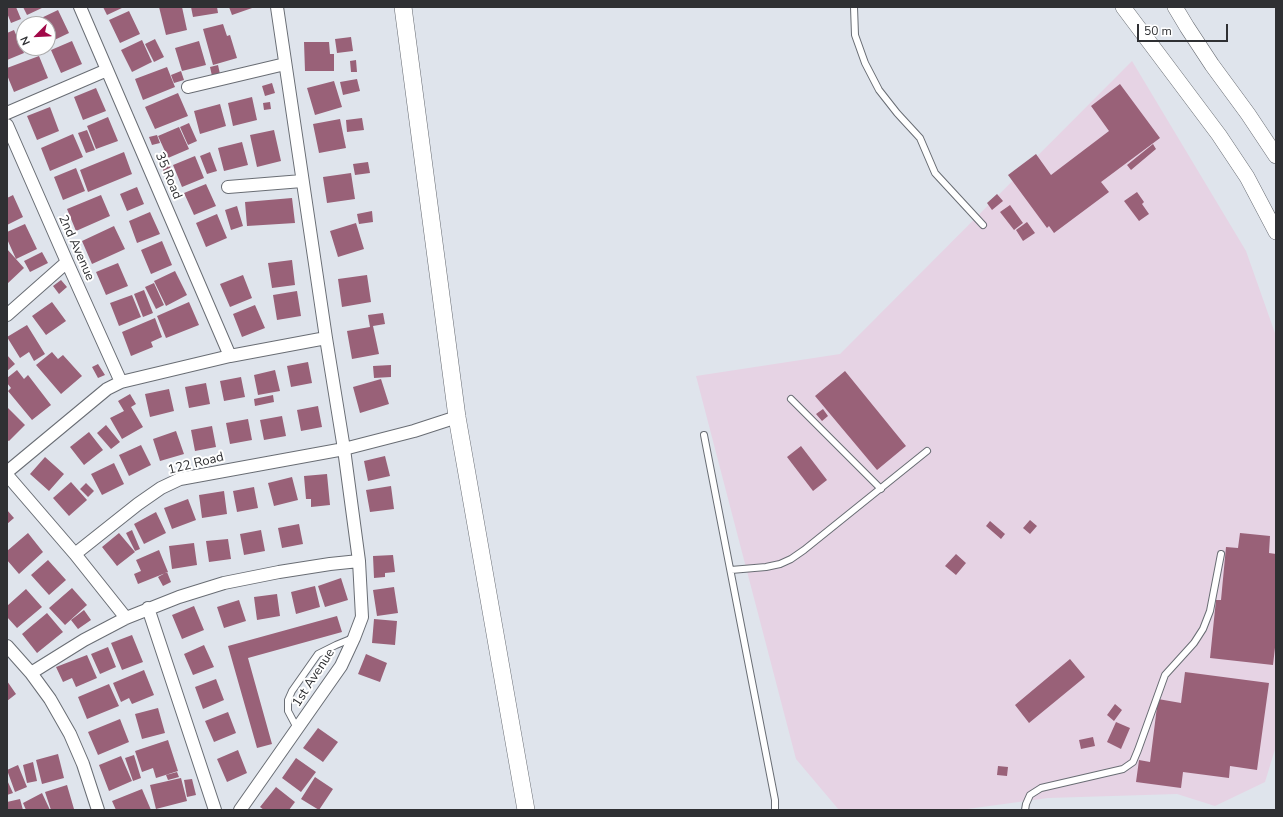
<!DOCTYPE html>
<style>
body{margin:0}
#map{position:relative;width:1283px;height:817px;overflow:hidden;background:#dfe4ec;font-family:"Nunito Sans",sans-serif}
canvas{display:block}
.frame{position:absolute;inset:0;border:8px solid #2f3033;pointer-events:none}
.north{position:absolute;left:16px;top:16px;width:40px;height:40px;box-sizing:border-box;background:#fff;border:1px solid #acacad;border-radius:50%;rotate:246deg;font-size:11px;font-weight:700;line-height:16px;text-align:center;color:#2f3033}
.north::after{content:'';display:block;margin:auto;width:14px;height:18px;background:#a20949;clip-path:polygon(50% 0,100% 100%,50% 72%,0 100%)}
.scale{position:absolute;left:1137px;top:24px;width:91px;height:18px;box-sizing:border-box;border:2px solid #2f3033;border-top:0;padding-left:5px;font-size:12px;line-height:14px;white-space:nowrap;color:#2f3033;-webkit-text-stroke:3px #fff;paint-order:stroke}
</style>
<div id="map">
<canvas width="1283" height="817"></canvas>
<div class="frame"></div>
<div class="north">N</div>
<div class="scale">50 m</div>
</div>
<script>
const context = document.querySelector('canvas').getContext('2d');
context.lineJoin = 'round';
function paint(path, color) { context.fillStyle = color; context.fill(path, 'evenodd'); }
const shape = rows => new Path2D(rows.map(r => 'M' + r).join(''));
function stroke(path, color, width, dash) { context.strokeStyle = color; context.lineWidth = width; context.lineCap = dash ? 'butt' : 'round'; context.setLineDash(dash || []); context.stroke(path); }
function write(font, color, halo, rows, align = 'center') {
  context.font = font + ' "Nunito Sans",sans-serif'; context.lineWidth = 4; context.setLineDash([]); context.textBaseline = 'middle'; context.strokeStyle = halo; context.fillStyle = color; for (const [text, x, y, turn = 0] of rows) {
    context.save(); context.translate(x, y); context.rotate((+turn || 0) * Math.PI / 180); context.textAlign = isNaN(turn) ? turn : align; if (halo) context.strokeText(text, 0, 0); context.fillText(text, 0, 0); context.restore();
  }
}
const industrial = shape([
 [1132,61,1246,251,1276,336,1276,746,1265,782,1215,806,1177,794,1048,798,960,810,839,810,796,759,696,376,840,354]
]);
const building = shape([
 [7,7,16,7,21,19,11,23,7,13],
 [23,7,44,7,27,15],
 [103,7,124,7,107,15],
 [159,7,182,7,187,30,166,35],
 [191,7,217,7,218,13,193,17],
 [229,7,255,7,232,15],
 [58,10,69,33,48,43,48,24,38,24,37,20],
 [129,11,140,34,120,43,109,20],
 [223,24,227,36,230,35,237,58,213,65,203,29],
 [14,30,24,53,7,60,7,33],
 [351,37,353,51,337,53,335,39],
 [155,39,164,57,154,62,145,44],
 [142,40,152,62,132,72,121,50],
 [72,41,82,64,61,73,51,50],
 [199,41,206,65,182,71,175,48],
 [304,42,329,42,330,54,334,54,334,71,305,71],
 [39,56,48,78,14,92,7,75,7,68],
 [356,60,357,72,351,72,350,61],
 [218,65,220,74,212,76,210,67],
 [167,67,175,87,143,100,135,79],
 [181,71,184,80,174,83,171,75],
 [357,79,360,91,343,95,340,82],
 [334,81,342,107,315,115,307,88],
 [272,83,275,93,265,96,262,86],
 [1120,84,1160,138,1101,182,1109,192,1054,233,1049,226,1047,228,1008,175,1036,154,1051,175,1109,131,1091,106],
 [96,88,106,111,83,120,74,97],
 [178,93,188,116,155,129,145,107],
 [252,97,257,120,233,126,228,103],
 [270,102,271,109,264,110,263,103],
 [220,104,226,126,200,134,194,111],
 [50,107,59,131,37,140,27,116],
 [108,117,118,141,96,149,87,126],
 [362,118,364,130,347,132,346,120],
 [340,119,346,148,319,153,313,124],
 [189,123,197,141,188,145,180,127],
 [179,127,189,149,168,158,158,136],
 [87,130,95,150,86,153,78,133],
 [274,130,281,161,257,167,250,135],
 [73,134,83,157,50,171,41,148],
 [157,135,160,143,152,145,149,137],
 [242,142,248,165,224,171,218,148],
 [1153,144,1156,149,1131,170,1127,165],
 [124,152,132,174,88,192,80,170],
 [210,152,217,171,207,174,200,156],
 [195,156,204,178,182,187,173,165],
 [368,162,370,173,355,175,353,164],
 [170,164,171,173,164,174,162,165],
 [76,168,85,191,63,200,54,177],
 [351,173,355,199,327,203,323,177],
 [206,184,216,206,194,215,184,193],
 [137,187,144,204,127,211,120,194],
 [1137,192,1144,202,1142,204,1149,214,1139,221,1124,201],
 [997,194,1003,201,992,210,987,203],
 [13,195,23,217,7,225,7,198],
 [101,195,110,216,76,231,67,209],
 [292,198,295,223,247,226,245,202],
 [1010,205,1023,223,1014,230,1000,212],
 [237,206,243,226,231,230,225,210],
 [372,211,373,222,359,224,357,214],
 [150,212,160,234,137,243,129,221],
 [217,214,227,238,206,247,196,223],
 [1027,222,1035,233,1023,241,1016,230],
 [356,223,364,249,338,257,330,231],
 [25,224,37,249,16,259,7,239,7,232],
 [114,226,125,249,92,264,82,241],
 [162,241,172,265,151,274,141,250],
 [7,249,24,268,7,284],
 [42,252,48,263,30,272,24,261],
 [292,260,295,285,272,288,268,263],
 [118,263,128,286,106,295,96,272],
 [175,271,187,295,166,306,154,281],
 [243,275,252,298,230,307,220,284],
 [367,275,371,302,342,307,338,279],
 [61,280,67,287,59,294,53,286],
 [154,283,164,305,156,309,145,287],
 [144,290,153,313,143,317,134,294],
 [297,291,301,316,277,320,273,295],
 [132,295,141,317,119,326,110,303],
 [52,302,66,321,46,335,32,316],
 [189,302,199,325,166,338,157,316],
 [255,305,265,328,242,337,233,314],
 [383,313,385,324,373,326,379,354,352,359,347,331,370,327,368,315],
 [155,318,162,337,151,342,153,347,131,356,122,332],
 [27,325,45,354,34,361,29,352,20,358,7,337],
 [52,352,58,359,63,355,82,376,61,394,36,365],
 [7,355,15,364,7,371],
 [308,362,312,383,291,387,287,366],
 [98,364,105,375,98,378,92,367],
 [391,365,391,377,374,378,373,366],
 [17,370,24,379,28,375,51,405,32,420,8,391,11,388,7,383,7,378],
 [275,370,280,391,258,395,254,375],
 [845,371,906,446,877,470,815,396],
 [241,377,245,397,224,401,220,381],
 [381,379,389,404,360,413,353,387],
 [206,383,210,404,189,408,185,387],
 [169,389,174,411,150,417,145,394],
 [130,394,136,404,131,407,143,427,122,439,110,418,124,411,118,401],
 [273,395,274,402,255,406,254,399],
 [318,406,322,427,301,431,297,410],
 [7,407,25,425,9,441,7,440],
 [823,409,828,416,822,421,816,414],
 [282,416,286,436,264,440,260,420],
 [248,419,252,440,230,444,226,423],
 [106,425,120,442,111,449,97,433],
 [212,426,216,447,195,451,191,430],
 [176,431,184,454,160,461,153,439],
 [89,432,103,450,84,465,70,447],
 [141,445,151,465,129,476,119,455],
 [801,446,827,480,813,491,787,457],
 [385,456,390,476,368,481,364,461],
 [45,457,64,474,49,491,30,474],
 [114,463,124,484,102,495,91,474],
 [327,474,330,505,311,507,311,499,306,499,304,476],
 [292,477,298,500,274,506,268,483],
 [71,482,87,500,69,516,53,498],
 [86,483,94,491,88,497,80,489],
 [391,486,394,509,370,512,366,490],
 [254,487,258,508,237,512,233,491],
 [224,491,227,514,202,518,199,495],
 [188,499,196,520,172,529,164,508],
 [7,510,14,518,7,524],
 [156,512,166,533,144,544,134,524],
 [1030,520,1037,526,1030,534,1023,528],
 [990,521,1005,534,1001,539,986,526],
 [299,524,303,544,282,548,278,528],
 [132,530,140,549,135,551,126,533],
 [261,530,265,551,244,555,240,534],
 [28,533,43,552,19,574,7,560,7,551],
 [119,533,135,552,117,566,102,547],
 [1240,533,1270,536,1269,553,1276,554,1276,639,1273,665,1210,658,1216,600,1221,600,1226,547,1238,548],
 [228,539,231,559,209,562,206,541],
 [194,543,197,565,172,569,169,546],
 [159,550,168,572,138,584,134,574,141,571,136,560],
 [956,554,966,563,956,575,945,566],
 [393,555,395,572,385,573,385,577,374,578,373,556],
 [48,560,66,580,49,595,31,575],
 [167,572,171,582,163,586,158,577],
 [341,578,348,600,325,607,318,586],
 [315,586,320,607,296,614,291,592],
 [394,587,398,613,377,616,373,590],
 [72,588,87,605,65,625,49,608],
 [26,589,42,607,17,628,7,617,7,606],
 [277,594,280,616,257,620,254,597],
 [239,600,246,621,224,628,217,607],
 [194,606,204,630,182,639,172,615],
 [84,610,91,620,78,629,71,620],
 [47,613,63,632,37,653,22,634],
 [337,616,342,632,248,658,272,744,257,748,228,646],
 [374,619,397,621,395,645,372,643],
 [132,635,143,662,122,670,111,643],
 [204,645,214,667,193,675,184,654],
 [108,647,116,667,100,674,91,654],
 [366,654,387,663,380,682,358,674],
 [87,655,97,678,76,687,72,678,63,682,56,667],
 [1070,659,1085,677,1029,723,1015,705],
 [144,670,154,695,132,704,129,698,121,702,113,683],
 [1185,672,1269,683,1257,770,1230,766,1229,778,1183,772,1181,788,1136,782,1139,760,1150,762,1158,699,1181,703],
 [216,679,224,700,203,709,195,687],
 [7,681,16,694,7,701],
 [109,684,119,706,87,719,78,697],
 [1115,704,1122,710,1114,721,1107,715],
 [158,708,165,733,142,739,135,714],
 [228,712,236,733,214,742,205,721],
 [120,719,129,742,98,755,88,732],
 [1116,722,1130,728,1121,749,1107,742],
 [318,728,338,742,323,762,303,748],
 [1093,737,1095,746,1081,749,1079,740],
 [168,740,178,771,156,778,153,768,142,772,135,751],
 [238,750,247,773,227,782,217,759],
 [58,754,64,778,42,784,36,760],
 [134,755,141,778,133,781,125,758],
 [121,756,132,781,109,791,99,765],
 [296,758,316,772,301,792,282,778],
 [33,762,37,781,27,783,23,765],
 [18,765,27,787,15,792,7,770],
 [998,766,1008,767,1007,776,997,775],
 [177,772,179,777,168,780,166,775],
 [315,777,333,789,319,810,301,799],
 [181,778,187,801,156,809,150,785],
 [192,779,196,795,187,797,184,780],
 [7,780,13,793,7,795],
 [67,785,74,809,51,810,45,792],
 [276,787,295,802,289,810,264,810,260,807],
 [142,789,151,810,116,810,112,801],
 [42,793,50,810,26,810,23,803],
 [20,799,23,810,7,810,7,802]
]);
const service = shape([
 [854,7,855,35,865,63,879,90,897,113,920,138,935,173,983,225],
 [791,399,881,489],
 [704,435,775,800,775,810],
 [731,570,766,567,780,564,791,559,804,550,927,451],
 [297,728,288,711,288,700,292,691,318,654,336,645,353,638],
 [1025,810,1026,804,1030,795,1041,788,1123,769,1133,762,1138,750,1165,675,1194,643,1203,629,1210,611,1221,554]
]);
const minor = shape([
 [80,7,230,356],
 [188,87,285,64],
 [7,113,107,70],
 [7,125,67,262,121,382],
 [228,187,302,181],
 [7,315,67,262],
 [7,472,107,389,121,382,230,356,326,338],
 [7,475,75,554,126,618],
 [75,554,138,504,161,488,180,479,344,449,414,431,457,417],
 [148,608,215,810],
 [7,646,31,673,50,699,70,734,83,764,98,810],
 [31,673,84,640,126,618,179,597,224,583,279,572,330,564,359,561],
 [240,810,341,666,354,638,362,617,359,561,344,449,326,338,277,7]
]);
const tertiary = shape([
 [1123,7,1219,135,1247,177,1276,232],
 [1175,7,1187,27,1212,65,1248,114,1276,156]
]);
const secondary = shape([
 [403,7,457,417,526,810]
]);
const streetNames = [
 ["35 Road",168,176,67],
 ["2nd Avenue",76,248,66],
 ["122 Road",196,464,-14],
 ["1st Avenue",314,678,-57]
];
paint(industrial, '#e6d3e4');
paint(building, '#996178');
stroke(service, '#696d74', 8);
stroke(minor, '#696d74', 14);
stroke(tertiary, '#696d74', 16);
stroke(secondary, '#696d74', 18);
stroke(service, '#fff', 6);
stroke(minor, '#fff', 12);
stroke(tertiary, '#fff', 15);
stroke(secondary, '#fff', 17);
write('13px', '#2f3033', '#fff', streetNames);
</script>
